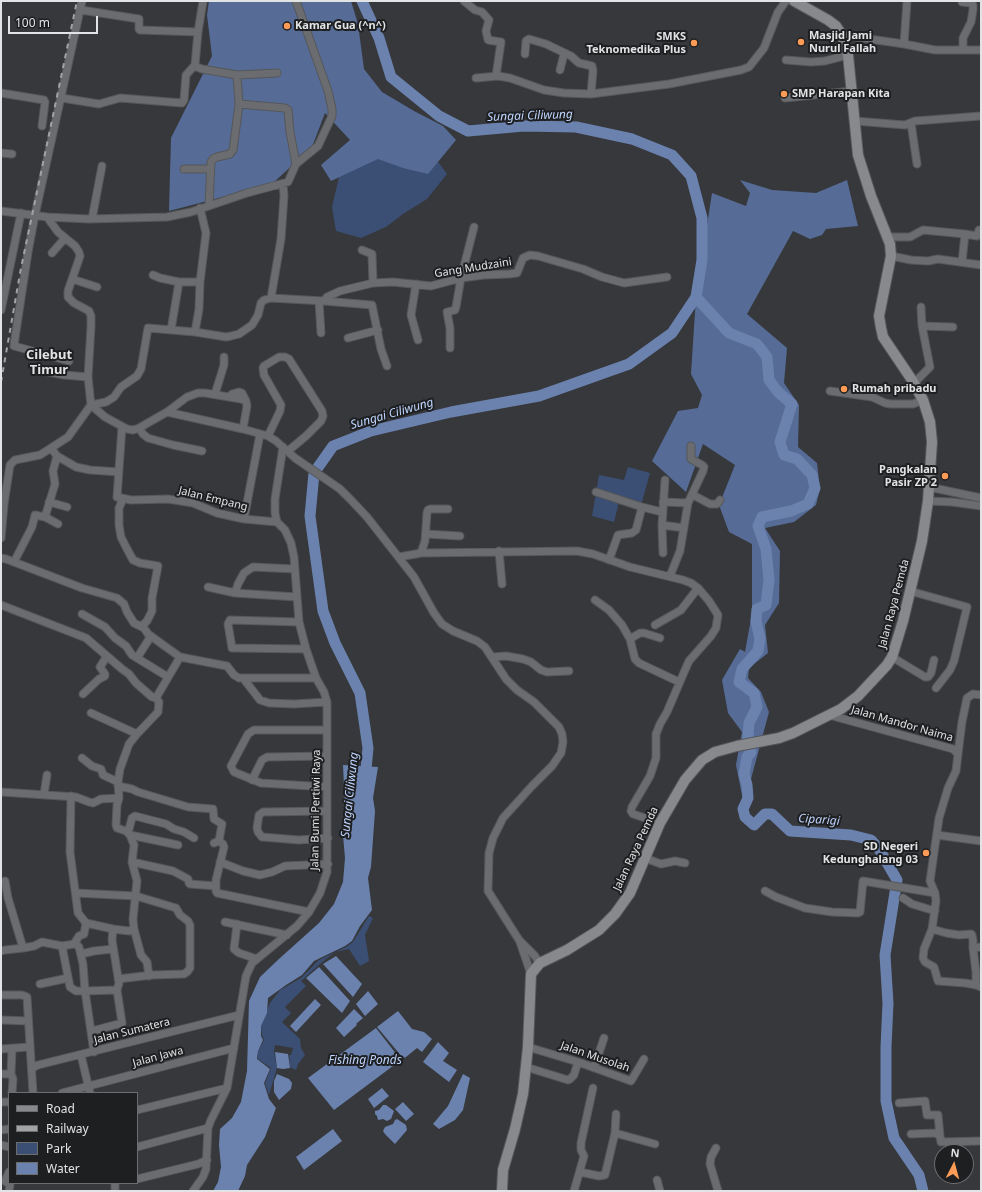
<!DOCTYPE html>
<style>
body{margin:0}
#map{position:relative;width:982px;height:1192px;overflow:hidden;background:#36383c;font-family:"Noto Sans",sans-serif}
canvas{display:block}
.frame{position:absolute;inset:0;border:2px solid #e1e3e5;pointer-events:none}
.legend{position:absolute;left:8px;top:1092px;width:130px;height:92px;box-sizing:border-box;background:#1e1f21;border:1px solid #6c6d6f;margin:0;padding:5px 7px;list-style:none;font-size:12px;color:#e1e3e5}
.legend li{display:flex;align-items:center;gap:8px;height:20px}
.legend b{width:20px;border:1px solid #6c6d6f}
.north{position:absolute;left:934px;top:1144px;width:40px;height:40px;box-sizing:border-box;background:#1e1f21;border:1px solid #6c6d6f;border-radius:50%;rotate:6deg;font-size:11px;font-weight:700;line-height:16px;text-align:center;color:#e1e3e5}
.north::after{content:'';display:block;margin:auto;width:14px;height:18px;background:#fe9c57;clip-path:polygon(50% 0,100% 100%,50% 72%,0 100%)}
.scale{position:absolute;left:8px;top:16px;width:90px;height:18px;box-sizing:border-box;border:2px solid #e1e3e5;border-top:0;padding-left:5px;font-size:12px;line-height:14px;white-space:nowrap;color:#e1e3e5;-webkit-text-stroke:3px #1e1f21;paint-order:stroke}
</style>
<div id="map">
<canvas width="982" height="1192"></canvas>
<div class="frame"></div>
<ul class="legend">
<li><b style="height:5px;background:#88898d"></b>Road</li>
<li><b style="height:5px;background:#a1a3a5"></b>Railway</li>
<li><b style="height:11px;background:#3b4e74"></b>Park</li>
<li><b style="height:11px;background:#6b82af"></b>Water</li>
</ul>
<div class="north">N</div>
<div class="scale">100 m</div>
</div>
<script>
const context = document.querySelector('canvas').getContext('2d');
context.lineJoin = 'round';
function paint(path, color) { context.fillStyle = color; context.fill(path, 'evenodd'); }
const shape = rows => new Path2D(rows.map(r => 'M' + r).join(''));
function stroke(path, color, width, dash) { context.strokeStyle = color; context.lineWidth = width; context.lineCap = dash ? 'butt' : 'round'; context.setLineDash(dash || []); context.stroke(path); }
function write(font, color, halo, rows, align = 'center') {
  context.font = font + ' "Noto Sans",sans-serif'; context.lineWidth = 4; context.setLineDash([]); context.textBaseline = 'middle'; context.strokeStyle = halo; context.fillStyle = color; for (const [text, x, y, turn = 0] of rows) {
    context.save(); context.translate(x, y); context.rotate((+turn || 0) * Math.PI / 180); context.textAlign = isNaN(turn) ? turn : align; if (halo) context.strokeText(text, 0, 0); context.fillText(text, 0, 0); context.restore();
  }
}
const green = shape([
 [376,144,436,159,447,174,427,199,403,214,386,227,361,238,336,231,332,207,339,177],
 [628,467,650,473,640,509,619,502,614,522,592,516,599,475,624,480],
 [369,916,373,918,365,935,369,961,360,966,349,949,335,952,321,963,301,981,306,986,285,1007,291,1013,282,1022,300,1039,301,1048,305,1055,298,1064,296,1070,290,1067,289,1055,291,1055,293,1048,275,1045,274,1052,277,1068,269,1095,265,1083,271,1068,258,1059,258,1051,264,1040,262,1035,261,1026,270,1003,280,990,301,978,319,960,346,947,353,942]
]);
const forest = shape([
 [209,1,351,1,358,24,364,69,382,92,414,111,443,126,456,140,428,174,403,168,378,159,331,181,321,165,350,140,325,113,312,147,272,184,169,211,171,138,212,56,207,15],
 [740,180,772,190,816,193,847,180,858,226,826,229,822,235,810,239,793,231,747,314,787,348,784,383,799,405,798,447,817,463,820,489,816,505,794,522,765,528,780,551,779,603,765,625,768,653,749,668,748,678,761,692,769,712,744,805,736,765,742,732,728,713,722,680,740,649,745,652,752,613,752,544,729,532,719,505,735,465,703,444,686,492,652,461,678,411,698,408,702,395,691,374,696,297,712,193,746,206,750,193]
]);
const water = shape([
 [343,765,378,767,373,798,375,811,371,867,368,878,372,910,360,926,352,941,345,946,314,961,302,975,286,985,268,998,267,1013,261,1026,261,1036,263,1040,258,1051,257,1059,270,1069,264,1083,269,1099,276,1108,265,1137,247,1165,245,1176,238,1191,213,1191,218,1182,221,1167,219,1145,220,1129,232,1118,241,1102,247,1071,249,1001,260,977,280,958,319,923,334,904,343,882,345,858,343,835,345,806],
 [336,956,362,984,353,997,323,964],
 [319,967,350,1001,342,1013,306,978],
 [368,991,378,1004,365,1016,356,1004],
 [315,999,321,1005,296,1032,290,1026],
 [354,1009,363,1018,356,1024,357,1025,344,1037,336,1028],
 [398,1011,412,1029,424,1032,432,1039,422,1052,417,1048,406,1057,403,1058,377,1027],
 [376,1028,401,1060,334,1110,308,1078],
 [438,1042,449,1053,443,1061,457,1070,449,1082,423,1062],
 [275,1052,288,1054,290,1068,283,1069,277,1068],
 [277,1074,289,1079,292,1083,291,1089,279,1100,274,1092,274,1081],
 [463,1074,470,1078,463,1110,455,1120,439,1129,433,1124,448,1106],
 [382,1088,389,1096,374,1108,368,1099],
 [403,1102,414,1114,406,1121,395,1109],
 [383,1105,386,1105,394,1111,391,1119,387,1121,383,1119,378,1120,377,1116,375,1114,375,1111,379,1110],
 [397,1119,406,1125,407,1130,395,1144,385,1134,383,1131,385,1127,393,1124,395,1120],
 [333,1129,342,1141,304,1170,296,1157]
]);
const river = shape([
 [362,1,379,38,391,77,439,116,468,131,524,126,576,127,632,139,672,155,691,176,702,218,702,260,696,297,672,333,629,364,539,396,451,412,371,431,333,446,314,473,310,516,323,611,335,643,360,693,368,748,365,780],
 [696,297,729,333,757,344,767,357,769,380,778,392,792,404,780,442,784,455,797,459,812,475,815,488,808,504,791,511,762,517,758,526,766,549,769,580,766,605,757,609,756,621,760,639,758,651,742,669,739,682,754,693,757,707,749,723,748,737,751,752,747,757,744,774,747,785,748,798,743,809,745,817,754,825,765,814,772,814,790,831,851,835,871,840,879,849,897,880,885,955,888,1003,886,1047,886,1101,894,1138,919,1175,923,1191]
]);
const street = shape([
 [203,1,198,32,195,65,197,67,202,69,237,75,277,73],
 [464,1,475,10,482,12,489,20,486,31,488,40,501,42,496,76],
 [962,2,971,3,973,5,973,10,971,22,963,38,963,49],
 [81,10,139,19,139,29,140,30,198,32],
 [842,35,904,44,935,50,981,50],
 [904,44,907,1],
 [525,54,526,41,529,39,546,44,571,56,579,63,592,66,593,71,591,94],
 [786,60,811,62,825,61,848,55],
 [560,70,564,54],
 [476,78,498,76,510,78,544,90,564,93,591,94,669,84,741,70,749,67,764,48,778,12,786,1],
 [1,93,44,100,45,102,42,126],
 [62,98,99,104,120,98,182,103,184,100,186,75,195,65],
 [785,98,852,91],
 [239,104,285,108,288,110,290,132,296,164],
 [855,121,905,125,915,121,981,116],
 [911,123,917,164],
 [1,153,12,154],
 [184,169,210,169],
 [209,205,211,162,213,159,217,157,230,154,233,150,234,143,239,104,237,75],
 [1,211,47,217,89,219,167,217,191,212,247,193,288,182,296,164,318,146,332,116,332,109,328,91,296,1],
 [47,217,58,232,75,246,79,252,80,256,78,262,68,291,68,297,74,303,89,311,91,316,91,327,88,377,91,405,105,417,127,429,133,430,139,428,167,412,243,429,268,436,276,441,295,458,340,489,351,500,367,517,414,577,434,613,442,624,453,631,477,641,485,647,506,679,517,690,534,702,559,727,562,734,563,742,561,753,552,766,532,786,503,818,493,838,489,853,488,891,519,940,534,955,540,963],
 [92,219,102,166],
 [888,237,910,237,923,230,965,234],
 [362,250,372,254,373,283],
 [52,253,65,238],
 [891,256,911,260,928,261,938,259,981,265],
 [962,262,965,234,977,236,979,230,981,230],
 [153,275,160,278,179,282,200,282],
 [72,279,97,287],
 [416,284,411,315,418,340],
 [271,298,281,239,284,196,283,184],
 [319,301,321,333],
 [324,301,372,305,381,349,387,366],
 [1,310,21,213],
 [922,326,953,327],
 [171,330,179,282],
 [195,332,199,309,200,282,206,233,200,208],
 [348,338,378,330],
 [450,348,450,328,447,312,455,310,456,307,461,278,474,227],
 [69,361,14,346,15,338,28,252,35,215,82,1],
 [44,371,64,375,88,377],
 [914,383,930,367,922,326,921,307],
 [830,391,872,397,885,403,891,404,913,404,923,400],
 [215,394,224,365,224,357],
 [230,397,232,394,239,392,242,393,246,401],
 [167,412,187,397,198,393,205,393,241,399,246,401,247,406,243,429],
 [122,427,117,497,131,500,168,499,193,503,217,513,244,519,277,522],
 [139,428,143,434,148,438,173,445,202,451],
 [268,436,280,411,281,405,264,375,263,368,264,366,279,357,285,357,289,359,322,411,323,416,321,421,306,436,288,451],
 [57,456,76,467,90,470,119,472],
 [929,487,981,498],
 [596,492,642,507,662,512],
 [693,495,710,504,717,504,720,500],
 [123,499,119,508,119,525,121,537,126,547,133,560,140,563,158,566,152,598,152,611,147,621,142,626],
 [928,501,952,502,981,506],
 [49,502,67,507],
 [663,502,688,503],
 [45,517,55,484,53,471,57,456,51,448],
 [244,519,260,434],
 [662,525,684,528],
 [426,534,460,536],
 [1,538,4,504,10,465,15,460,40,455,68,437,91,405,106,402,114,397,121,387,137,376,141,369,148,328,195,332,226,337,231,336,239,334,252,325,258,315,261,303,264,300,271,298,324,301,327,297,340,291,373,283,393,282,431,286,461,278,484,275,509,274,517,273,523,258,530,255,538,256,583,269,602,277,624,283,667,277],
 [499,551,502,584],
 [421,553,425,541,427,513,428,510,430,509,448,509],
 [663,553,662,525,665,480],
 [399,557,421,553,577,551,593,554,630,567,683,580,691,583,698,588,709,601,718,615,716,628,711,636,689,661,685,670,667,712,660,724,656,734,656,758,650,776,632,807,631,811,633,814,660,823],
 [1,558,6,559,82,588,117,598,124,604,127,612,134,623,144,628,148,634,180,657],
 [609,560,618,535,632,533,636,530,642,507],
 [14,562,32,527,35,515,45,517,58,524],
 [670,576,680,551,688,503,703,471,704,467,702,465,691,459,691,446],
 [208,587,235,593,297,597],
 [910,591,967,607,954,661,950,670,936,688],
 [235,593,238,584,244,573,253,567,295,569],
 [595,600,609,610,622,625,630,639,635,659,639,663,679,682],
 [1,605,86,638,122,669,129,674,136,683,152,697,156,698,180,657,227,666,234,675,239,678,316,678],
 [82,614,105,627,115,638,126,646,132,655,168,677],
 [299,622,230,620,228,624,232,648,306,649],
 [655,625,681,610,698,588],
 [630,639,640,633,644,633,660,638],
 [493,657,506,656,523,659,531,662,541,670,547,672,569,671],
 [892,657,925,677,928,677,931,673,934,660],
 [137,658,151,636],
 [243,678,260,700,269,703,294,704,327,702],
 [83,694,99,679,105,676,105,674,100,667,107,656],
 [91,713,137,734],
 [829,715,953,749,958,754,956,771,948,788,939,818,930,881,935,893,936,901,932,929,924,949,923,958,925,962,934,967,938,981,965,983,976,985,981,987],
 [958,754,962,722,967,698,973,694,981,695],
 [82,758,92,766,101,769,103,775,118,782],
 [252,780,262,760,267,757,327,756],
 [118,786,132,789,138,792,188,807,213,809,214,819,222,824,219,841],
 [327,787,261,783,234,772,231,766,248,734,254,730,327,730],
 [1,792,76,797,89,802,93,803,101,799,119,798],
 [44,794,47,775],
 [71,796,70,852,78,913,86,923,113,929],
 [326,811,263,812,259,815,257,828,258,832,262,837,299,840,328,838],
 [126,831,129,829,132,818,135,816,166,824,174,829,184,832,194,838],
 [130,835,178,845],
 [937,835,981,841],
 [214,843,219,841,223,844,224,847,216,880,216,891,217,893,309,912],
 [645,858,661,864,675,861,685,863],
 [132,862,173,871,188,879,189,883,190,884,216,886],
 [220,862,243,871,260,875,272,872,285,866,328,864],
 [765,891,776,897,805,908,832,912,858,913,860,912,863,881,935,893],
 [76,893,136,896,176,908,180,915,188,921,190,925,190,968,187,972,184,974,152,975,118,979],
 [903,898,912,904,935,911],
 [225,922,287,935],
 [237,924,234,949,239,953,257,959],
 [134,929,141,955,147,962,149,976],
 [932,929,946,933,959,935,971,934,972,935,973,940,973,948],
 [520,942,531,974],
 [74,944,79,936,84,934,86,923],
 [23,948,34,946,42,942,62,946,74,944,77,945,79,947,83,964,85,991,76,991,70,987,62,946],
 [1,951,5,950,23,948,8,898,5,881],
 [81,954,94,951,113,949],
 [40,984,68,978],
 [976,985,976,972,973,948,981,947],
 [1,995,22,995,27,997,33,1093],
 [1,1020,28,1021],
 [92,1031,122,1023,117,990],
 [528,1047,578,1062,631,1081,644,1059],
 [1,1049,29,1047],
 [12,1049,11,1074,13,1079,12,1093],
 [94,1052,85,991,117,990,119,983,112,940,113,929,129,931,134,929,133,919,137,881,132,862,134,845,130,835,126,831,117,828,116,825,117,805,119,798,118,782,120,769,129,744,137,734,158,712,159,702,156,698],
 [81,1055,90,1093],
 [526,1067,568,1080,570,1079,574,1075,578,1062],
 [32,1068,38,1065,239,1015],
 [594,1068,604,1038],
 [1,1074,11,1074],
 [62,1093,234,1048],
 [1,1102,9,1102],
 [899,1103,925,1101,927,1115,938,1115,940,1136],
 [137,1110,227,1088],
 [1,1130,9,1129],
 [615,1133,655,1144],
 [911,1134,935,1133,940,1136,941,1142,981,1141],
 [1,1145,9,1147],
 [137,1147,208,1128],
 [716,1148,711,1157,710,1164,718,1191],
 [9,1172,5,1181,10,1185,9,1191],
 [580,1172,599,1176,605,1175,615,1133,616,1114],
 [137,1179,198,1164,207,1160],
 [657,1180,660,1191],
 [115,1183,115,1191],
 [193,1191,203,1177,206,1169,208,1128,211,1120,227,1088,246,976,252,963,297,926,309,912,320,893,327,872,327,702,324,692,316,678,306,649,299,622,294,557,291,543,285,530,277,522,275,513,275,499,283,447],
 [574,1191,584,1156,581,1150,581,1143,593,1088]
]);
const secondary = shape([
 [502,1191,503,1170,515,1129,523,1094,528,1047,531,974,540,963,567,950,599,930,615,914,630,893,660,823,685,780,702,760,715,752,737,746,779,738,793,733,841,709,858,696,887,665,892,657,903,621,922,541,928,501,932,442,930,422,923,400,912,380,883,337,881,328,879,316,891,256,890,244,871,196,858,155,848,55,842,35,836,26,828,20,794,1]
]);
const rail = shape([
 [1,382,21,268,77,1]
]);
const markers = [
 [287,26,4,"#fe9c57"],
 [801,42,4,"#fe9c57"],
 [694,43,4,"#fe9c57"],
 [784,94,4,"#fe9c57"],
 [844,389,4,"#fe9c57"],
 [945,476,4,"#fe9c57"],
 [926,853,4,"#fe9c57"]
];
const poiNames = [
 ["Kamar Gua (^n^)",295,26],
 ["Masjid Jami",809,36],
 ["Nurul Fallah",809,49],
 ["SMKS",686,37,"right"],
 ["Teknomedika Plus",686,50,"right"],
 ["SMP Harapan Kita",792,94],
 ["Rumah pribadu",852,389],
 ["Pangkalan",937,470,"right"],
 ["Pasir ZP 2",937,483,"right"],
 ["SD Negeri",918,847,"right"],
 ["Kedunghalang 03",918,860,"right"]
];
const streetNames = [
 ["Gang Mudzaini",473,268,-9],
 ["Jalan Empang",213,499,14],
 ["Jalan Raya Pemda",894,604,-75],
 ["Jalan Mandor Naima",902,724,16],
 ["Jalan Bumi Pertiwi Raya",316,810,-89],
 ["Jalan Raya Pemda",636,849,-65],
 ["Jalan Sumatera",132,1031,-14],
 ["Jalan Jawa",158,1057,-15],
 ["Jalan Musolah",595,1057,19]
];
const waterNames = [
 ["Sungai Ciliwung",530,116,-2],
 ["Sungai Ciliwung",392,414,-16],
 ["Sungai Ciliwung",350,795,-84],
 ["Ciparigi",819,820,4],
 ["Fishing Ponds",365,1061]
];
const quarterNames = [
 ["Cilebut",49,355],
 ["Timur",49,370]
];
paint(green, '#3b4e74');
paint(forest, '#566c97');
paint(water, '#6b82af');
stroke(river, '#6b82af', 11);
stroke(street, '#55575a', 9);
stroke(secondary, '#55575a', 12);
stroke(street, '#6b6c6f', 7);
stroke(secondary, '#88898d', 10);
stroke(rail, '#a1a3a5', 2, [5, 5]);
for (const [x, y, r, color] of markers) { const dot = new Path2D(); dot.arc(x, y, r, 0, 2 * Math.PI); context.fillStyle = color; context.fill(dot); stroke(dot, '#1e1f21', 1.5); }
write('bold 11px', '#e1e3e5', '#1e1f21', poiNames, 'left');
write('11px', '#e1e3e5', '#1e1f21', streetNames);
write('italic 12px', '#bed4fd', '#1e1f21', waterNames);
write('bold 13px', '#e1e3e5', '#1e1f21', quarterNames);
</script>
